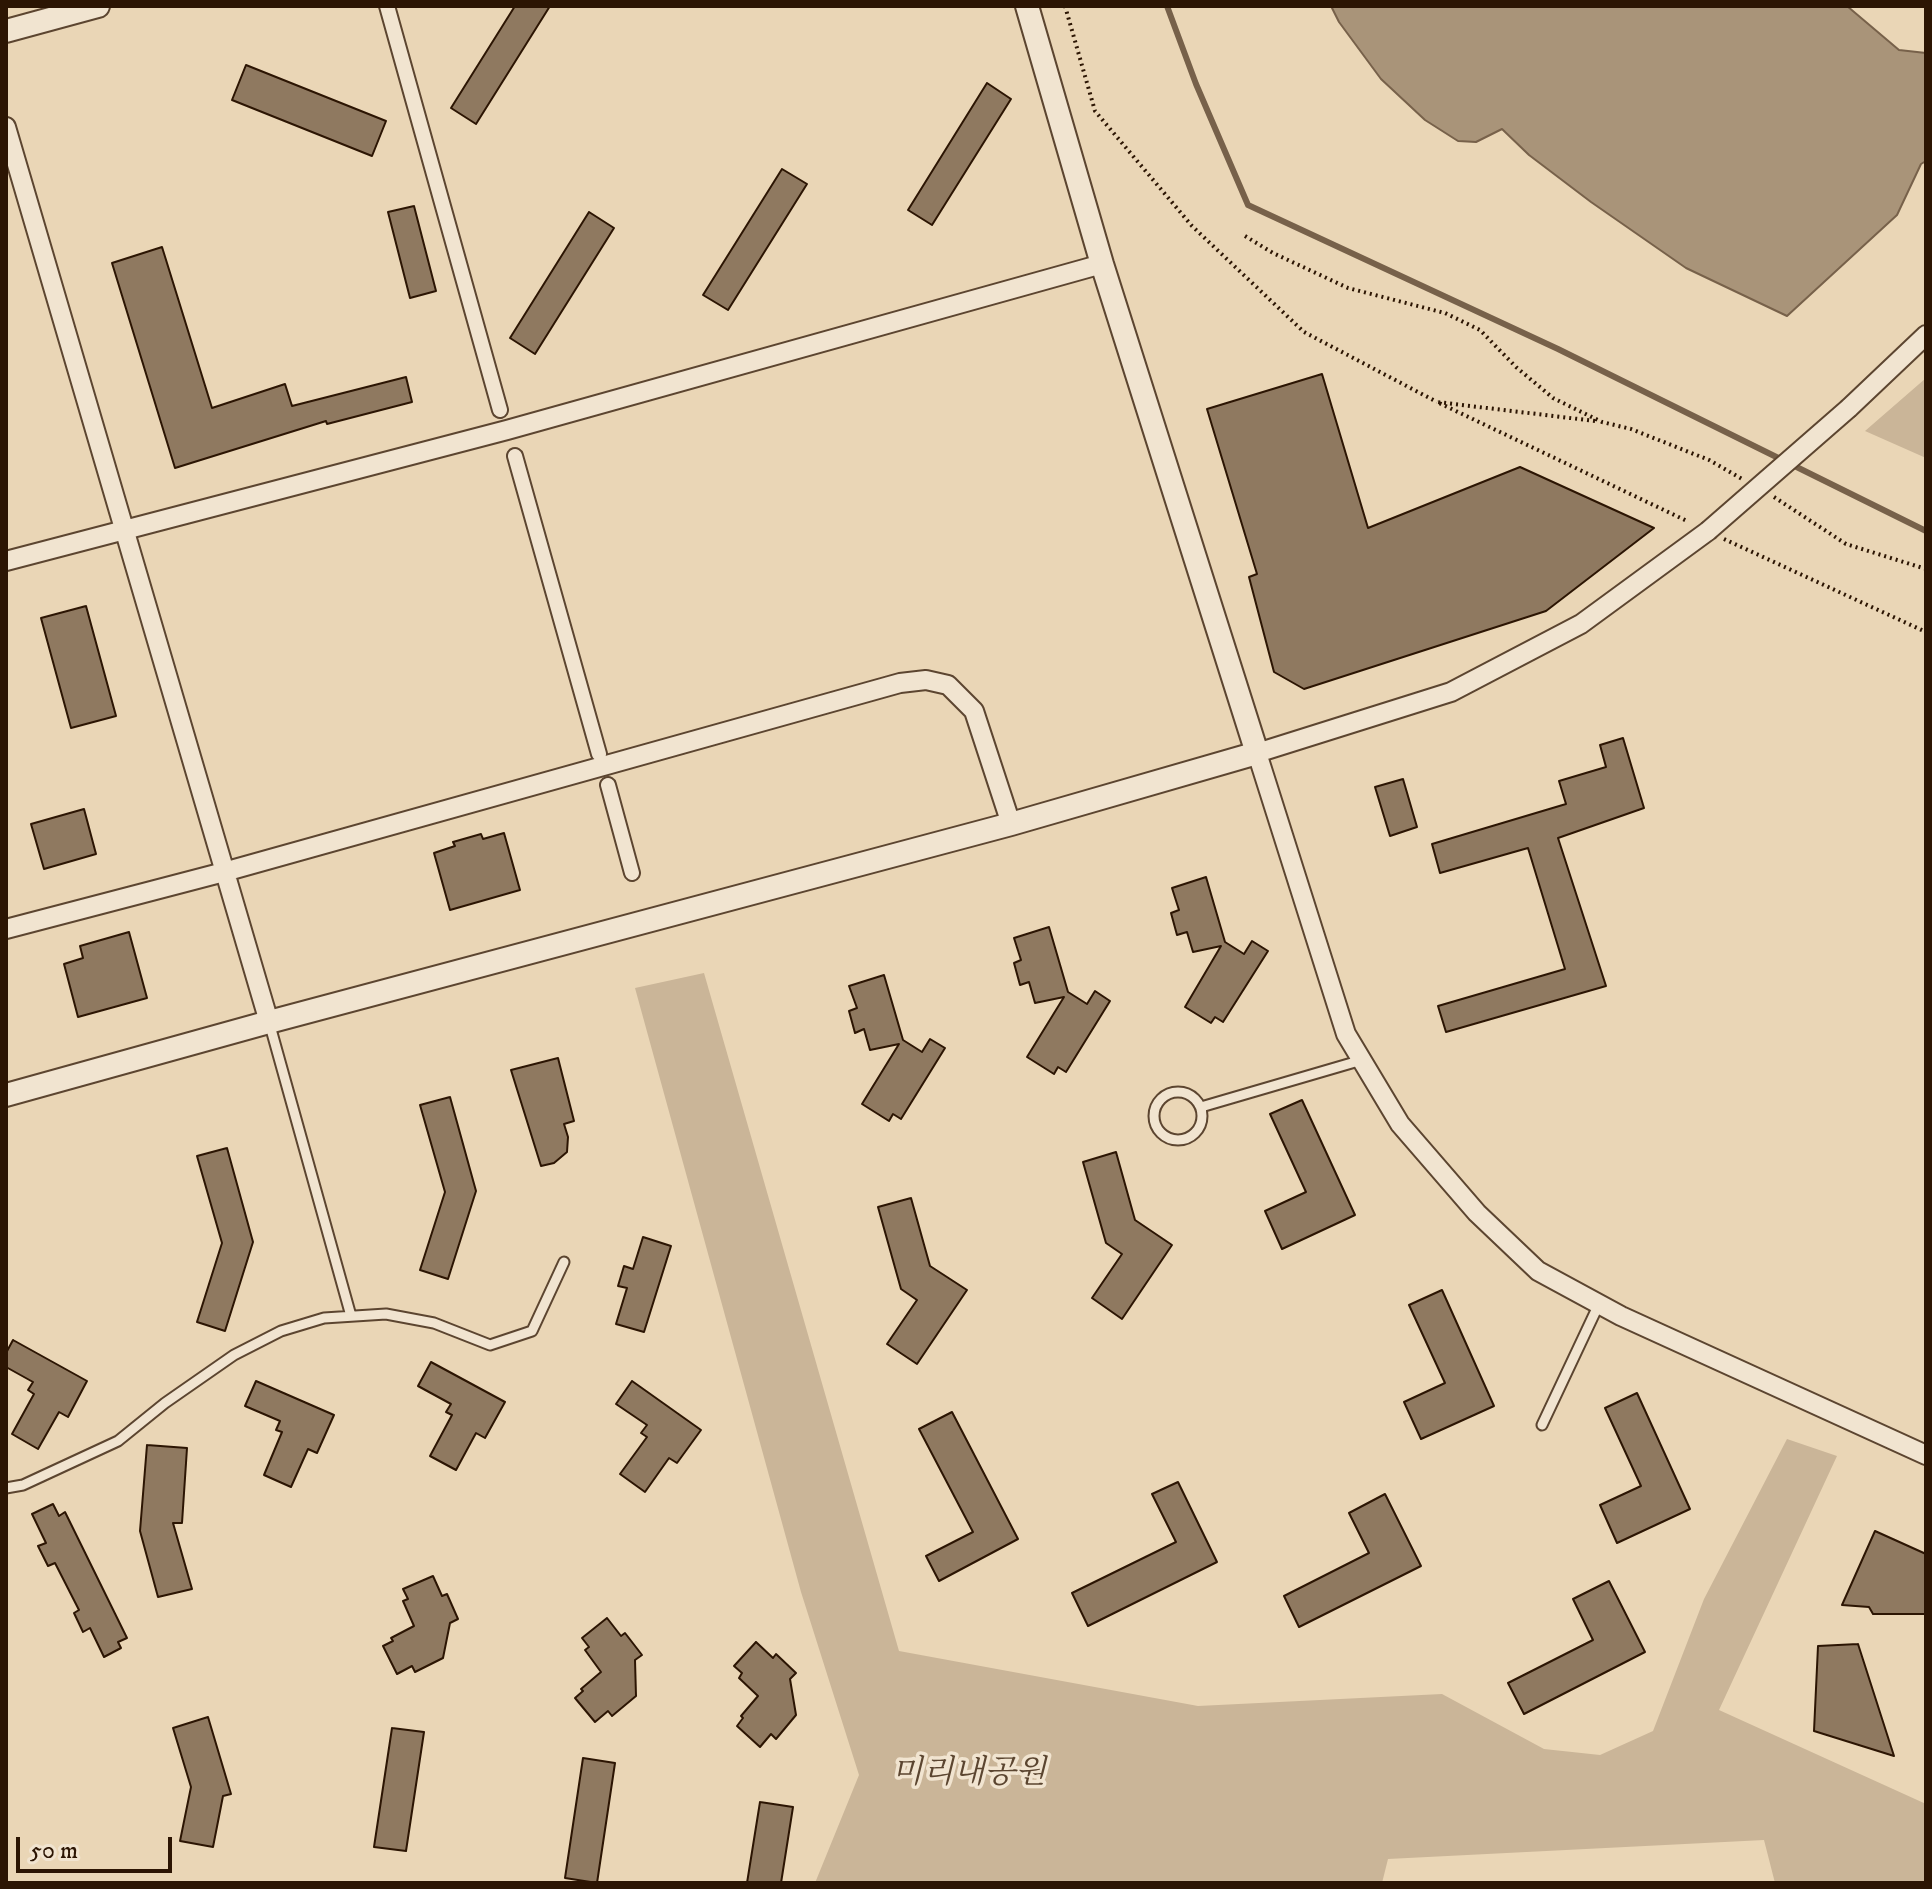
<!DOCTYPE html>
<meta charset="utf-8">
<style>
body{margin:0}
#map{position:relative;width:1932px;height:1889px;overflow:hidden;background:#ead6b6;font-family:"IM FELL DW Pica",serif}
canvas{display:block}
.frame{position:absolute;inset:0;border:8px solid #2c1503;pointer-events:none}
.scale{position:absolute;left:16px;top:1837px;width:156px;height:36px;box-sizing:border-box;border:4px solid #2c1503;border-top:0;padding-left:10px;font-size:24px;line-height:28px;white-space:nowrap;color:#2c1503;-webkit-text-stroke:6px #f1e4d0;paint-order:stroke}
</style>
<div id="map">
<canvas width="1932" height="1889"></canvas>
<div class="frame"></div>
<div class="scale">50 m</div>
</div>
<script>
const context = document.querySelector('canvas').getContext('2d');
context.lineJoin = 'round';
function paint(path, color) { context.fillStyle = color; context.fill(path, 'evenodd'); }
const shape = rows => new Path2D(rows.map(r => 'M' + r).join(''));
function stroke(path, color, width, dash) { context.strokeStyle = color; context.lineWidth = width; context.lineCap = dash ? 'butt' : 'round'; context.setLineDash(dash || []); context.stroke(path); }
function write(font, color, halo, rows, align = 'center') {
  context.font = font + ' "IM FELL DW Pica","Noto Serif KR",serif'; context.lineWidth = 7; context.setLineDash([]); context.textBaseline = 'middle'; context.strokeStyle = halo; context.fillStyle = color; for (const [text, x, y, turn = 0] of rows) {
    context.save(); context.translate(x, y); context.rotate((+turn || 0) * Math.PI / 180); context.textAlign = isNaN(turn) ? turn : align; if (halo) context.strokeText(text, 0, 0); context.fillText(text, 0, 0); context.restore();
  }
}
const green = shape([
 [1926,378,1926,458,1865,431],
 [704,973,899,1651,1198,1706,1442,1694,1544,1749,1600,1755,1653,1731,1704,1599,1787,1439,1837,1456,1719,1710,1926,1804,1926,1883,1775,1883,1764,1840,1388,1859,1382,1883,815,1883,859,1775,801,1592,635,988]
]);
const water = shape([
 [1331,6,1847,6,1899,50,1926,53,1926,161,1921,164,1897,215,1787,316,1686,268,1591,202,1529,155,1502,129,1476,142,1458,141,1425,120,1381,79,1339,22,1331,6]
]);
const stream = shape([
 [1167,6,1196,84,1248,205,1558,349,1926,531]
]);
const building = shape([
 [515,6,550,6,476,124,451,108,515,6],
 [246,65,386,121,372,156,232,100,246,65],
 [987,83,1011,99,932,225,908,210,987,83],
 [782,169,807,184,728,310,703,295,782,169],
 [414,206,436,291,410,298,388,212,414,206],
 [589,212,614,228,535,354,510,338,589,212],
 [162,247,212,408,285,384,292,406,406,377,412,402,327,424,326,421,175,468,112,263,162,247],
 [1322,374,1368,528,1520,467,1654,528,1546,611,1304,689,1274,672,1249,577,1257,574,1207,409,1322,374],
 [86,606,116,716,71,728,41,618,86,606],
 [1623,738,1644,808,1558,838,1606,986,1446,1032,1438,1006,1565,969,1528,848,1440,873,1432,844,1566,804,1559,781,1606,767,1600,745,1623,738],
 [1403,779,1417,827,1390,836,1375,787,1403,779],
 [84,809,96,854,44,869,31,824,84,809],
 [504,833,520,890,450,910,434,853,455,846,453,842,481,834,483,839,504,833],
 [1206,877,1225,942,1244,954,1252,941,1268,951,1223,1022,1215,1017,1211,1023,1185,1007,1221,946,1193,952,1187,932,1177,935,1171,913,1179,910,1172,888,1206,877],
 [1049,927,1068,992,1087,1004,1095,991,1110,1001,1066,1072,1058,1067,1054,1074,1027,1057,1064,997,1035,1003,1029,982,1020,985,1014,963,1021,960,1014,938,1049,927],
 [129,932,147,998,78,1017,64,964,83,958,80,946,129,932],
 [884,975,903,1040,922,1052,930,1039,945,1048,901,1119,893,1114,889,1121,862,1104,899,1044,870,1050,864,1029,855,1033,849,1011,857,1008,849,986,884,975],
 [558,1058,574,1121,564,1124,568,1137,567,1152,554,1163,541,1166,511,1070,558,1058],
 [450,1097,476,1191,448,1279,420,1270,445,1192,420,1105,450,1097],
 [1302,1100,1355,1215,1282,1249,1265,1211,1306,1192,1270,1114,1302,1100],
 [227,1148,253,1242,225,1331,197,1322,222,1243,197,1156,227,1148],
 [1116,1152,1135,1220,1172,1245,1122,1319,1092,1298,1122,1254,1106,1243,1083,1162,1116,1152],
 [911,1198,930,1266,967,1290,917,1364,887,1344,917,1300,901,1289,878,1207,911,1198],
 [643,1237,671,1246,644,1332,616,1324,627,1288,618,1286,624,1266,633,1269,643,1237],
 [1442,1290,1494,1406,1421,1439,1404,1402,1445,1383,1409,1305,1442,1290],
 [13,1340,87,1381,68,1417,59,1412,38,1449,12,1434,34,1394,28,1390,33,1382,6,1367,6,1353,13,1340],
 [431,1362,505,1402,485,1438,476,1433,456,1470,430,1456,452,1415,446,1412,451,1404,418,1386,431,1362],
 [256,1381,334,1415,317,1453,308,1449,291,1487,264,1475,282,1432,276,1430,280,1421,245,1406,256,1381],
 [632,1381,701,1430,677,1463,669,1458,645,1492,620,1474,647,1437,641,1433,647,1425,616,1404,632,1381],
 [1637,1393,1690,1509,1617,1543,1600,1505,1641,1486,1605,1408,1637,1393],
 [952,1412,1018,1539,939,1581,926,1556,973,1532,919,1429,952,1412],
 [147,1445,187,1448,182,1523,173,1523,192,1589,158,1597,140,1531,147,1445],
 [1178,1482,1217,1562,1088,1626,1072,1593,1176,1542,1152,1494,1178,1482],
 [1385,1494,1421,1566,1299,1627,1284,1596,1369,1553,1349,1513,1385,1494],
 [53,1504,59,1516,65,1512,127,1638,118,1642,121,1648,104,1657,90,1628,83,1632,74,1613,79,1610,55,1563,48,1566,38,1546,46,1543,32,1514,53,1504],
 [1875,1531,1926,1554,1926,1614,1873,1614,1869,1607,1842,1605,1875,1531],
 [433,1576,442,1596,447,1594,458,1619,450,1623,443,1658,415,1672,412,1666,397,1674,383,1646,393,1641,391,1638,414,1626,403,1601,408,1599,403,1589,433,1576],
 [1609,1581,1645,1652,1524,1714,1508,1683,1593,1640,1573,1599,1609,1581],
 [607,1618,621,1636,625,1633,642,1655,635,1660,636,1696,612,1716,608,1711,595,1722,575,1698,583,1691,581,1689,601,1672,585,1650,589,1647,582,1638,607,1618],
 [756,1642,773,1658,776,1654,796,1673,790,1679,796,1715,776,1739,771,1734,760,1747,737,1726,743,1718,741,1716,758,1696,739,1678,742,1673,734,1666,756,1642],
 [1858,1644,1894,1756,1814,1731,1818,1646,1858,1644],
 [208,1717,231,1794,223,1796,213,1847,180,1841,191,1787,173,1728,208,1717],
 [392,1728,424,1732,406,1851,374,1847,392,1728],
 [583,1758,615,1763,597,1883,565,1878,583,1758],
 [760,1802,793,1807,781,1883,747,1883,760,1802]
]);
const path = shape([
 [1065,6,1095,111,1192,226,1304,332,1437,402],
 [1245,236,1273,253,1348,288,1445,313,1480,330,1516,367,1553,398,1602,422,1631,429,1709,460,1742,479],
 [1595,421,1437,402,1687,521],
 [1774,497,1846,544,1926,569],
 [1724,539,1926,632]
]);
const service = shape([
 [269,1022,351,1316],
 '1154 1116a24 24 0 1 1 48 0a24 24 0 1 1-48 0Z',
 [1201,1107,1362,1060],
 [1542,1425,1599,1304],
 [6,1488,23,1485,118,1441,165,1403,234,1355,281,1331,324,1318,386,1314,434,1323,490,1345,532,1331,564,1262]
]);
const pedestrian = shape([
 [387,6,500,410],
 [515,456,599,754],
 [608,785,632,873]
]);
const minor = shape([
 [6,127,269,1022],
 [1849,408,1926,335],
 [1708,531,1581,624,1451,692,1257,753,1346,1034,1400,1124,1477,1213,1538,1271,1621,1316,1926,1455],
 [6,561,507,430,1102,264],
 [6,929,224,872,900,683,926,680,948,685,974,711,1011,824]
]);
const tertiary = shape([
 [6,31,98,6],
 [6,1095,269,1022,1011,824,1257,753,1102,264,1027,6]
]);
const minorBridge = shape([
 [1708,531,1849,408]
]);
const parkNames = [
 ["미리내공원",969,1775]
];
paint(green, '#cab598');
paint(water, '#a99479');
stroke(water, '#77614a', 2);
stroke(stream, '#77614a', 6);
paint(building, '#8f7960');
stroke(building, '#2c1503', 2);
stroke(service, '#5c4530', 13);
stroke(pedestrian, '#5c4530', 18);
stroke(minor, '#5c4530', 22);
stroke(tertiary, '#5c4530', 26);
stroke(path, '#2c1503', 4, [2, 4]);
stroke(service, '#f1e4d0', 9);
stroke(pedestrian, '#f1e4d0', 14);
stroke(minor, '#f1e4d0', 18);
stroke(tertiary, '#f1e4d0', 22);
stroke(minorBridge, '#5c4530', 22, []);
stroke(minorBridge, '#f1e4d0', 18);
write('italic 32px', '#5b4530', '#f1e4d0', parkNames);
</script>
